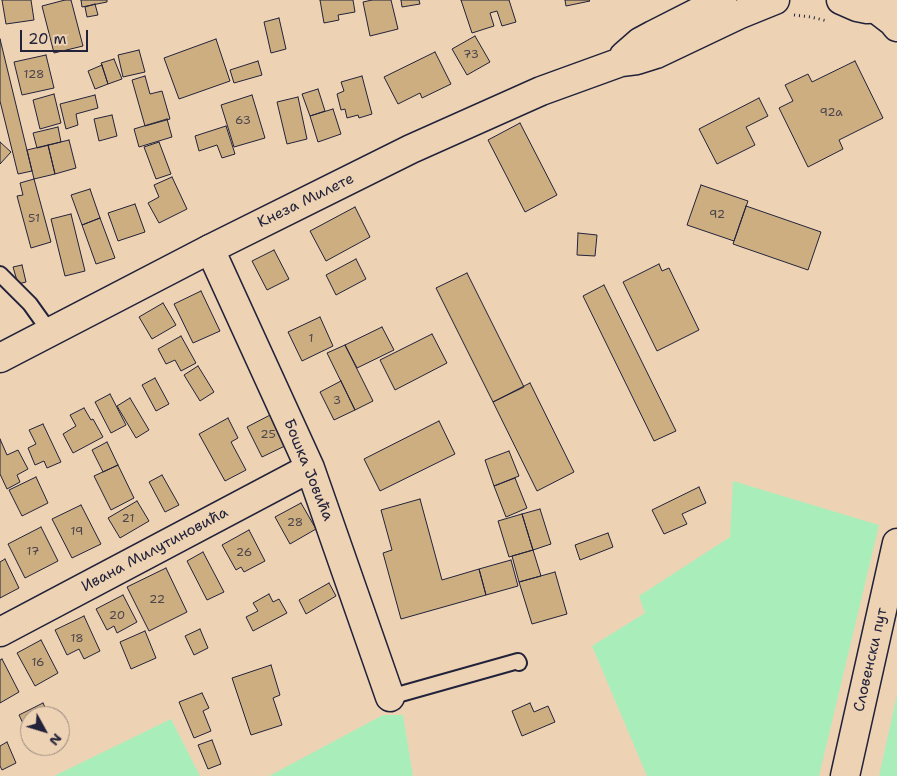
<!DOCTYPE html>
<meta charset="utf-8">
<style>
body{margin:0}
#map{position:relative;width:897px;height:776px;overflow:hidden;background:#edd3b4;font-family:"Shantell Sans",sans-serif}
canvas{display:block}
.north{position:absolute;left:20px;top:706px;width:50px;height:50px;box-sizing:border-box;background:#edd3b4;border:1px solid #9c8c84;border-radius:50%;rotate:129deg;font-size:14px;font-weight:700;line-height:20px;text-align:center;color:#22223b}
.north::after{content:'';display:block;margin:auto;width:18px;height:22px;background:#22223b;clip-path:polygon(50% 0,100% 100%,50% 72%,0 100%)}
.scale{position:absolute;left:20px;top:30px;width:68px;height:22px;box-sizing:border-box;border:2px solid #22223b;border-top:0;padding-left:6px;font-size:15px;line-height:18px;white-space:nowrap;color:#22223b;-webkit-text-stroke:4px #edd3b4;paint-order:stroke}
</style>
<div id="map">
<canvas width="897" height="776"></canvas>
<div class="north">N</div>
<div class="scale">20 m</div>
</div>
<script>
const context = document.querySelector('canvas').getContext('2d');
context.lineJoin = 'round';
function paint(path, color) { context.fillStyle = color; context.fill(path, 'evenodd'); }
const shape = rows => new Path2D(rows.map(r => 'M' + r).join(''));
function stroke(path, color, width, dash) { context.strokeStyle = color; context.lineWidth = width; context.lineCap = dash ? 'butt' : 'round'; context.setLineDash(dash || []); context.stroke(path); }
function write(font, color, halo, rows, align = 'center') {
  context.font = font + ' "Shantell Sans",sans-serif'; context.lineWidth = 4; context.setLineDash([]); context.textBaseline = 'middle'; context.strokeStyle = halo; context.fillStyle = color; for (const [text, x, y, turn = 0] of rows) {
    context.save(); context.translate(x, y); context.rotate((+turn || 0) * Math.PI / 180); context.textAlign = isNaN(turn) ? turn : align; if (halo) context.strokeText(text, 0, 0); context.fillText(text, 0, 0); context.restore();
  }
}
const green = shape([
 [733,481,879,525,819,776,647,776,592,646,645,613,639,596,730,537],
 [897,694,897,776,879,776,891,722],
 [383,715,403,715,413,776,269,776],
 [171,719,200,776,54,776]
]);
const building = shape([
 [2,0,31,0,34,20,6,24,2,0],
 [65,0,71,0,83,46,54,53,42,6,65,0],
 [81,0,107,0,107,2,82,7,81,0],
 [320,0,353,0,355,12,338,15,339,20,324,23,320,0],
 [372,0,391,0,398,29,370,36,363,2,372,0],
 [401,0,419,0,420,4,402,7,401,0],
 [461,0,509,0,516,22,502,26,497,11,490,13,494,26,472,33,461,0],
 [565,0,589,0,590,1,566,6,565,0],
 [95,4,98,15,87,17,85,7,95,4],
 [279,18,286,49,271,53,264,22,279,18],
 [475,36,490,62,467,75,452,49,475,36],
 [0,39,32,171,18,174,0,101,0,39],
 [216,39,230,81,179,99,164,58,216,39],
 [139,50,145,72,123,77,118,55,139,50],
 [435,52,451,84,422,98,420,93,398,104,384,77,435,52],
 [46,55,54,88,22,95,14,62,46,55],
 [114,59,122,79,108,84,101,63,114,59],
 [258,61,262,75,234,83,230,70,258,61],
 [855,61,883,118,839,140,843,149,808,167,779,108,793,101,785,85,808,74,812,82,855,61],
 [102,65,108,84,95,89,88,71,102,65],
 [145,76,150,94,162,91,170,119,145,126,132,80,145,76],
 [362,76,372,114,359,118,358,115,347,118,345,109,341,110,337,94,344,91,341,82,362,76],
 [318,89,325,111,310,116,302,94,318,89],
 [54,94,61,123,40,129,33,100,54,94],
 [95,95,98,108,76,114,78,125,66,129,60,104,95,95],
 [252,95,265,138,234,147,221,105,252,95],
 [298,97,307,139,287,144,277,102,298,97],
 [759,98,768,116,746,127,755,145,717,164,699,129,759,98],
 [333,109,341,134,318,142,310,116,333,109],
 [112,115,117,136,99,141,94,119,112,115],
 [167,119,172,137,139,147,134,129,167,119],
 [520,123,557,195,525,212,488,140,520,123],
 [226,126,235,154,222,158,217,145,199,151,195,136,226,126],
 [58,127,61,142,37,148,33,133,58,127],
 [69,140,76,168,55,174,48,145,69,140],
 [0,142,11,152,0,164,0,142],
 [159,142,171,174,156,179,144,147,159,142],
 [48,145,55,174,34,179,27,150,48,145],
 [172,177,187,209,159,223,148,203,159,197,154,185,172,177],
 [34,179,51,242,31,248,17,196,23,195,20,183,34,179],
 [701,185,748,201,734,241,687,225,701,185],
 [90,189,100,218,82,225,71,195,90,189],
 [135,204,145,232,118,241,108,213,135,204],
 [746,206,821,232,808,270,733,244,746,206],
 [355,207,370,237,326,261,310,231,355,207],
 [71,214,85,271,65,276,51,219,71,214],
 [100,218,115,258,96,264,82,225,100,218],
 [578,233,597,235,595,256,577,255,578,233],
 [274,250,289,279,267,290,252,261,274,250],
 [356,259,366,279,336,295,326,275,356,259],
 [659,264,662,271,669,268,699,330,657,351,623,282,659,264],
 [22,265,26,282,18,284,13,267,22,265],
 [467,273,524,387,493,402,436,288,467,273],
 [604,285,676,431,654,441,583,296,604,285],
 [201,291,220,331,193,343,174,304,201,291],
 [163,303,176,325,152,339,139,317,163,303],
 [320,317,333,346,302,361,288,332,320,317],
 [382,327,394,350,357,368,345,345,382,327],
 [432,334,447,363,395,390,380,360,432,334],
 [181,336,196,363,181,371,175,360,166,364,158,349,181,336],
 [345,345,373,401,355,410,327,353,345,345],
 [198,366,214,392,200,401,184,375,198,366],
 [155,378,169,404,156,411,142,385,155,378],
 [341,381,355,410,334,420,320,392,341,381],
 [530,383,574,472,537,491,493,402,530,383],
 [110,394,126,425,111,433,95,402,110,394],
 [130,398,149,430,136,438,117,406,130,398],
 [84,408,91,420,93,419,103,437,73,453,63,434,76,426,70,415,84,408],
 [274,413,289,444,262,457,247,427,274,413],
 [228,418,238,438,231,442,246,470,225,481,199,434,228,418],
 [439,421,455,454,380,491,364,459,439,421],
 [43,424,61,462,47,468,44,461,35,465,28,448,36,444,29,430,43,424],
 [0,439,7,455,18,450,28,469,17,475,20,482,7,489,0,474,0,439],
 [107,442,118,465,103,472,92,450,107,442],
 [509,451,519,476,494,486,485,460,509,451],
 [118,465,134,498,111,510,94,476,118,465],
 [162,475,179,505,165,512,149,482,162,475],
 [36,477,48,503,22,516,9,490,36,477],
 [515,478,527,508,506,517,494,486,515,478],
 [699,487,706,503,682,514,687,524,664,534,652,510,699,487],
 [420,499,442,580,479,569,486,595,401,619,383,553,392,550,381,510,420,499],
 [137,501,149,521,120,538,108,518,137,501],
 [301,503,316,529,290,544,275,517,301,503],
 [81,505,101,544,72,558,52,519,81,505],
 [540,509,551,544,533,550,522,514,540,509],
 [522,514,533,550,509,557,498,521,522,514],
 [41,527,58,561,25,578,8,544,41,527],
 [249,530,265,561,244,572,241,567,236,570,222,545,249,530],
 [608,533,613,547,580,560,575,545,608,533],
 [533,550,541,576,519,582,512,556,533,550],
 [203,552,224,592,207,600,187,561,203,552],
 [5,559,19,588,0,598,0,562,5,559],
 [511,560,518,586,486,595,479,569,511,560],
 [166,568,187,612,149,631,127,587,166,568],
 [555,572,567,614,532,624,519,582,555,572],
 [329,583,336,596,306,614,299,600,329,583],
 [269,594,273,602,279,599,287,613,253,631,246,617,258,611,253,603,269,594],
 [123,595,137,622,117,633,114,626,107,630,96,609,123,595],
 [84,616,100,651,84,659,79,649,67,655,55,630,84,616],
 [200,629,208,648,194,655,185,636,200,629],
 [145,631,156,658,131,669,120,642,145,631],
 [41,640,58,673,35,686,17,653,41,640],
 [2,659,19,692,0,703,0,660,2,659],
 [271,665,280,695,273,698,282,725,251,735,232,678,271,665],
 [202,693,209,708,203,711,211,731,194,738,179,702,202,693],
 [43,703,49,716,30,716,30,738,19,715,43,703],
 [530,703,534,712,548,706,555,722,522,736,512,711,530,703],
 [212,740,221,764,208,769,198,745,212,740],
 [7,742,16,763,2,770,0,766,0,746,7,742]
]);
const path = shape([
 [794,15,811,17,827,21]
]);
const service = shape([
 [0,274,30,304,50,332],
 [390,697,518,661,519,663]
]);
const minor = shape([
 [210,249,310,468,390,697],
 [0,632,310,468]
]);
const tertiary = shape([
 [876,9,893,22,897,27],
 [845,776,897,543]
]);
const secondary = shape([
 [841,0,857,7,867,9,886,8,897,4],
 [624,56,640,42,653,35,722,0],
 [0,358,210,249,411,149,541,91,621,62,637,60,656,54,738,15,775,0]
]);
const numberNames = [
 ["73",471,55],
 ["128",34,75],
 ["92a",831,113],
 ["63",243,121],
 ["92",717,215],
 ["51",34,219],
 ["1",311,339],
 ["3",337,401],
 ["25",268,435],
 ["21",128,519],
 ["28",295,523],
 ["19",77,532],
 ["17",33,552],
 ["26",244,553],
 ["22",157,600],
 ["20",117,616],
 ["18",77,639],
 ["16",38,663]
];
const streetNames = [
 ["Кнеза Милете",306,201,-26],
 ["Бошка Јовића",308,470,68],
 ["Ивана Милутиновића",155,550,-28],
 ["Словенски пут",871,660,-77]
];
paint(green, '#a9eeba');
paint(building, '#cdae81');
stroke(building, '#22223b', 1);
stroke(service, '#22223b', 18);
stroke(minor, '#22223b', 31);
stroke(tertiary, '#22223b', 31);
stroke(secondary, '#22223b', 31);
stroke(path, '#22223b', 3, [1, 4]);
stroke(service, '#edd3b4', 14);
stroke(minor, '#edd3b4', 28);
stroke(tertiary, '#edd3b4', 28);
stroke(secondary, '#edd3b4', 28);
write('12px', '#4d454c', null, numberNames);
write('15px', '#22223b', '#edd3b4', streetNames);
</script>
